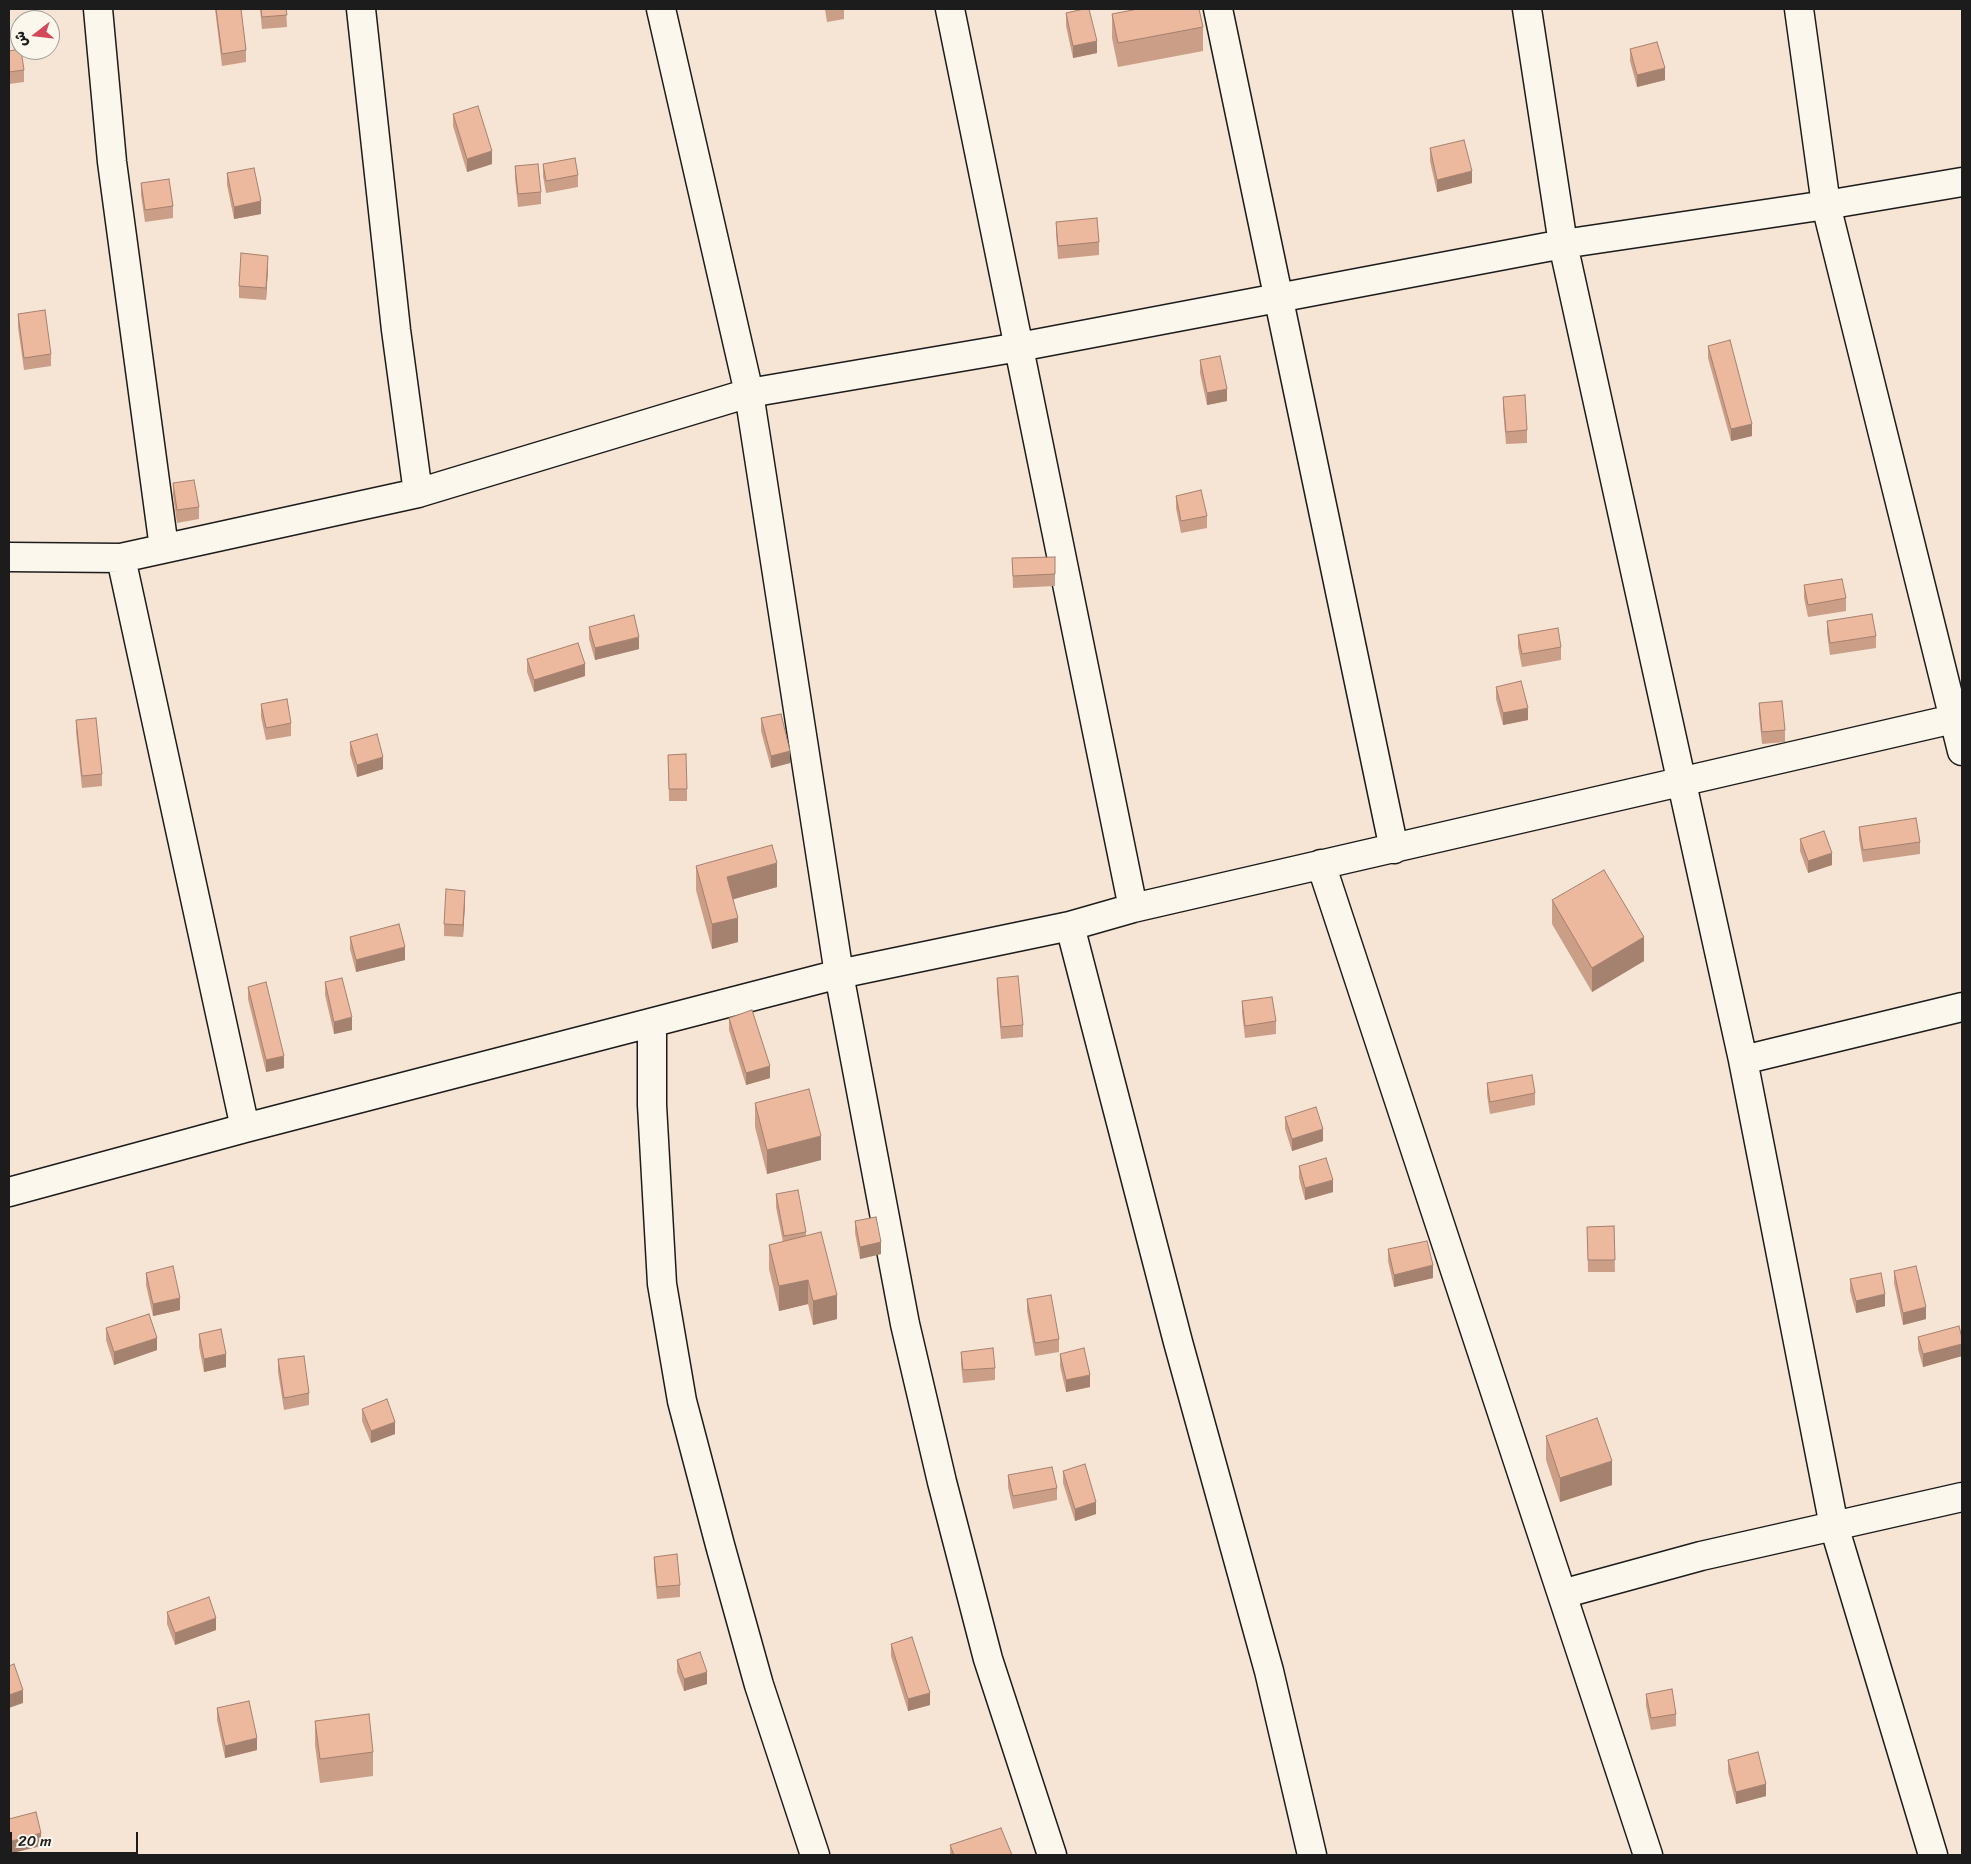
<!DOCTYPE html>
<meta charset="utf-8">
<style>
body{margin:0}
#map{position:relative;width:1971px;height:1864px;overflow:hidden;background:#f6e4d5;font-family:Sriracha,"Playpen Sans Arabic",sans-serif}
canvas{display:block}
.frame{position:absolute;inset:0;border:10px solid #1c1c1c;pointer-events:none}
.north{position:absolute;left:10px;top:10px;width:50px;height:50px;box-sizing:border-box;background:#fbf7ec;border:1px solid #a29f99;border-radius:50%;rotate:254deg;font-size:14px;font-weight:700;line-height:20px;text-align:center;color:#1c1c1c}
.north::after{content:'';display:block;margin:auto;width:18px;height:22px;background:#d1495b;clip-path:polygon(50% 0,100% 100%,50% 72%,0 100%)}
.scale{position:absolute;left:10px;top:1832px;width:128px;height:22px;box-sizing:border-box;border:2px solid #1c1c1c;border-top:0;padding-left:6px;font-size:15px;line-height:18px;white-space:nowrap;color:#1c1c1c;-webkit-text-stroke:4px #fbf7ec;paint-order:stroke}
</style>
<div id="map">
<canvas width="1971" height="1864"></canvas>
<div class="frame"></div>
<div class="north">ش</div>
<div class="scale">20 m</div>
</div>
<script>
const context = document.querySelector('canvas').getContext('2d');
context.lineJoin = 'round';
const shape = rows => new Path2D(rows.map(r => 'M' + r).join(''));
function stroke(path, color, width, dash) { context.strokeStyle = color; context.lineWidth = width; context.lineCap = dash ? 'butt' : 'round'; context.setLineDash(dash || []); context.stroke(path); }
function paint(path, color) { context.fillStyle = color; context.fill(path, 'evenodd'); }
const minor = shape([
 [98,9,112,162,164,548],
 [361,9,396,330,418,493],
 [661,9,749,393,839,974,905,1324,942,1482,988,1659,1052,1855],
 [950,9,1133,908],
 [1218,9,1394,849],
 [1527,9,1563,244,1743,1060,1834,1526,1933,1855],
 [1799,9,1826,205,1962,751],
 [9,557,121,558,418,493,749,393,1019,347,1563,244,1826,205,1962,182],
 [121,558,245,1128],
 [1321,864,1648,1855],
 [1070,926,1178,1342,1269,1671,1312,1855],
 [652,1023,652,1105,662,1284,682,1401,720,1545,759,1685,815,1855],
 [1743,1060,1962,1007],
 [9,1192,245,1128,839,974,1070,926,1133,908,1962,717],
 [1562,1594,1701,1556,1962,1497]
]);
const wall = shape([
 [215,9,241,9,246,50,246,62,222,66],
 [260,9,286,9,287,27,262,29],
 [825,9,844,9,844,19,827,22],
 [1066,13,1097,53,1073,58,1066,26],
 [1112,14,1203,27,1203,51,1118,67,1112,38],
 [1630,49,1665,80,1637,87,1630,61],
 [9,51,24,70,24,82,9,84],
 [453,114,492,164,467,172,453,126],
 [1430,148,1472,183,1437,192,1430,161],
 [543,164,578,175,578,187,546,193,543,176],
 [515,166,541,192,541,204,518,207,515,178],
 [227,173,261,214,234,219,227,185],
 [141,183,173,206,173,218,145,222,141,195],
 [1056,222,1099,242,1099,255,1058,259,1056,234],
 [268,268,266,300,239,298,239,286],
 [18,314,51,354,51,366,24,370,18,327],
 [1708,346,1752,436,1731,441,1708,358],
 [1200,360,1227,401,1207,405,1200,373],
 [1503,397,1527,430,1527,443,1506,444,1503,409],
 [173,483,199,507,199,519,177,523,173,495],
 [1176,496,1207,516,1207,528,1181,533,1176,508],
 [1012,558,1055,574,1055,586,1013,588],
 [1804,585,1846,598,1846,611,1808,617,1804,598],
 [1827,621,1876,636,1876,648,1830,655,1827,633],
 [589,627,639,649,595,660,589,639],
 [1518,635,1561,647,1561,660,1522,667,1518,647],
 [527,659,585,676,534,692,527,672],
 [1496,687,1528,720,1503,725,1496,699],
 [1759,703,1785,730,1785,742,1762,744,1759,715],
 [261,704,291,723,291,736,266,740,261,717],
 [761,718,790,763,771,768,761,731],
 [76,720,102,774,102,786,82,788,76,732],
 [350,742,383,769,357,777,350,754],
 [668,755,687,789,687,801,669,801],
 [1859,827,1920,842,1920,854,1863,862,1859,839],
 [1800,839,1832,865,1808,873,1800,851],
 [696,866,777,887,733,899,738,942,712,949,696,890],
 [1552,900,1644,961,1592,992,1552,924],
 [465,903,463,937,444,936,444,924],
 [350,937,405,960,356,972,350,949],
 [997,978,1023,1025,1023,1037,1001,1039,997,990],
 [325,982,352,1030,334,1034,325,995],
 [248,987,284,1068,266,1072,248,999],
 [1242,1001,1276,1021,1276,1034,1245,1038,1242,1013],
 [729,1018,770,1078,746,1085,729,1030],
 [1487,1083,1535,1093,1535,1105,1490,1114,1487,1095],
 [755,1103,821,1160,767,1174,755,1127],
 [1285,1117,1323,1141,1292,1151,1285,1129],
 [1299,1166,1333,1192,1305,1200,1299,1178],
 [776,1194,806,1232,806,1236,837,1319,813,1325,808,1304,779,1311,769,1269,769,1245,783,1242,776,1207],
 [855,1221,881,1254,860,1259,855,1233],
 [1614,1226,1615,1272,1588,1272,1587,1227],
 [1388,1249,1433,1278,1394,1287,1388,1261],
 [1894,1271,1926,1319,1903,1325,1894,1283],
 [146,1273,180,1310,153,1316,146,1285],
 [1850,1279,1885,1306,1856,1313,1850,1291],
 [1027,1299,1059,1339,1059,1352,1035,1356,1027,1311],
 [106,1328,157,1350,114,1365,106,1340],
 [199,1334,226,1367,204,1372,199,1347],
 [1918,1337,1962,1338,1962,1356,1923,1367,1918,1349],
 [961,1352,995,1368,995,1380,963,1383,961,1364],
 [1060,1354,1090,1387,1066,1392,1060,1366],
 [278,1359,309,1393,309,1405,284,1410,278,1372],
 [362,1409,395,1434,371,1443,362,1421],
 [1546,1436,1612,1485,1560,1502,1546,1460],
 [1063,1471,1096,1514,1075,1521,1063,1483],
 [1008,1475,1057,1488,1057,1500,1013,1509,1008,1487],
 [654,1557,680,1585,680,1597,657,1599,654,1569],
 [167,1612,216,1630,175,1645,167,1624],
 [891,1644,930,1705,908,1711,891,1656],
 [677,1660,707,1684,684,1691,677,1672],
 [1646,1694,1676,1714,1676,1726,1651,1730,1646,1706],
 [217,1708,257,1750,225,1758,217,1720],
 [315,1721,373,1752,373,1776,320,1783,315,1745],
 [1728,1760,1766,1796,1736,1804,1728,1772],
 [9,1819,41,1846,12,1853,9,1841],
 [950,1845,1012,1855,950,1855]
]);
const shadedWall = shape([
 [1097,41,1097,53,1073,58,1073,46],
 [1665,68,1665,80,1637,87,1637,75],
 [492,151,492,164,467,172,467,159],
 [1472,171,1472,183,1437,192,1437,180],
 [261,201,261,214,234,219,234,207],
 [268,256,268,268,266,300,266,288],
 [1227,389,1227,401,1207,405,1207,393],
 [1752,424,1752,436,1731,441,1731,429],
 [639,637,639,649,595,660,595,648],
 [585,664,585,676,534,692,534,680],
 [1528,708,1528,720,1503,725,1503,713],
 [790,751,790,763,771,768,771,756],
 [383,757,383,769,357,777,357,765],
 [1832,853,1832,865,1808,873,1808,861],
 [777,863,777,887,727,901,727,877],
 [465,891,465,903,463,937,463,925],
 [738,918,738,942,712,949,712,924],
 [1644,937,1644,961,1592,992,1592,968],
 [405,947,405,960,356,972,356,960],
 [352,1017,352,1030,334,1034,334,1022],
 [284,1056,284,1068,266,1072,266,1060],
 [770,1066,770,1078,746,1085,746,1073],
 [1323,1129,1323,1141,1292,1151,1292,1139],
 [821,1136,821,1160,767,1174,767,1150],
 [1333,1180,1333,1192,1305,1200,1305,1188],
 [881,1242,881,1254,860,1259,860,1247],
 [1433,1265,1433,1278,1394,1287,1394,1275],
 [808,1280,808,1304,779,1311,779,1286],
 [1885,1294,1885,1306,1856,1313,1856,1301],
 [837,1295,837,1319,813,1325,813,1301],
 [180,1298,180,1310,153,1316,153,1304],
 [1926,1307,1926,1319,1903,1325,1903,1313],
 [157,1338,157,1350,114,1365,114,1352],
 [1962,1344,1962,1356,1923,1367,1923,1354],
 [226,1354,226,1367,204,1372,204,1359],
 [1090,1375,1090,1387,1066,1392,1066,1380],
 [395,1422,395,1434,371,1443,371,1431],
 [1612,1461,1612,1485,1560,1502,1560,1478],
 [1096,1502,1096,1514,1075,1521,1075,1509],
 [216,1618,216,1630,175,1645,175,1633],
 [707,1672,707,1684,684,1691,684,1679],
 [23,1690,23,1703,9,1708,9,1695],
 [930,1693,930,1705,908,1711,908,1699],
 [257,1738,257,1750,225,1758,225,1746],
 [1766,1784,1766,1796,1736,1804,1736,1792],
 [41,1833,41,1846,12,1853,12,1841]
]);
const building = shape([
 [216,9,241,9,246,50,222,54,216,9],
 [261,9,286,9,287,15,262,17,261,9],
 [1084,9,1089,9,1097,41,1073,46,1066,13,1084,9],
 [1138,9,1199,9,1203,27,1118,43,1112,14,1138,9],
 [1657,42,1665,68,1637,75,1630,49,1657,42],
 [20,49,21,50,24,70,9,72,9,51,20,49],
 [478,106,492,151,467,159,453,114,478,106],
 [1464,140,1472,171,1437,180,1430,148,1464,140],
 [575,158,578,175,546,181,543,164,575,158],
 [538,164,541,192,518,194,515,166,538,164],
 [254,168,261,201,234,207,227,173,254,168],
 [169,179,173,206,145,210,141,183,169,179],
 [1097,218,1099,242,1058,246,1056,222,1097,218],
 [241,253,268,256,266,288,239,286,241,253],
 [45,310,51,354,24,358,18,314,45,310],
 [1730,340,1752,424,1731,429,1708,346,1730,340],
 [1220,356,1227,389,1207,393,1200,360,1220,356],
 [1525,395,1527,430,1506,432,1503,397,1525,395],
 [194,480,199,507,177,510,173,483,194,480],
 [1201,490,1207,516,1181,521,1176,496,1201,490],
 [1055,557,1055,574,1013,576,1012,558,1055,557],
 [1842,579,1846,598,1808,605,1804,585,1842,579],
 [1872,614,1876,636,1830,643,1827,621,1872,614],
 [634,615,639,637,595,648,589,627,634,615],
 [1558,628,1561,647,1522,654,1518,635,1558,628],
 [578,643,585,664,534,680,527,659,578,643],
 [1521,681,1528,708,1503,713,1496,687,1521,681],
 [287,699,291,723,266,728,261,704,287,699],
 [1782,701,1785,730,1762,732,1759,703,1782,701],
 [781,714,790,751,771,756,761,718,781,714],
 [96,718,102,774,82,776,76,720,96,718],
 [377,734,383,757,357,765,350,742,377,734],
 [686,754,687,789,669,789,668,755,686,754],
 [1916,818,1920,842,1863,850,1859,827,1916,818],
 [1824,831,1832,853,1808,861,1800,839,1824,831],
 [772,845,777,863,727,877,738,918,712,924,696,866,772,845],
 [1604,870,1644,937,1592,968,1552,900,1604,870],
 [446,889,465,891,463,925,444,924,446,889],
 [399,924,405,947,356,960,350,937,399,924],
 [1018,976,1023,1025,1001,1027,997,978,1018,976],
 [342,978,352,1017,334,1022,325,982,342,978],
 [266,982,284,1056,266,1060,248,987,266,982],
 [1272,997,1276,1021,1245,1026,1242,1001,1272,997],
 [752,1010,770,1066,746,1073,729,1018,752,1010],
 [1532,1075,1535,1093,1490,1102,1487,1083,1532,1075],
 [809,1089,821,1136,767,1150,755,1103,809,1089],
 [1316,1107,1323,1129,1292,1139,1285,1117,1316,1107],
 [1326,1158,1333,1180,1305,1188,1299,1166,1326,1158],
 [798,1190,806,1232,784,1236,776,1194,798,1190],
 [876,1217,881,1242,860,1247,855,1221,876,1217],
 [1614,1226,1615,1260,1588,1260,1587,1227,1614,1226],
 [821,1232,837,1295,813,1301,808,1280,779,1286,769,1245,821,1232],
 [1427,1241,1433,1265,1394,1275,1388,1249,1427,1241],
 [173,1266,180,1298,153,1304,146,1273,173,1266],
 [1916,1266,1926,1307,1903,1313,1894,1271,1916,1266],
 [1881,1273,1885,1294,1856,1301,1850,1279,1881,1273],
 [1051,1295,1059,1339,1035,1343,1027,1299,1051,1295],
 [149,1314,157,1338,114,1352,106,1328,149,1314],
 [1959,1326,1962,1338,1962,1344,1923,1354,1918,1337,1959,1326],
 [221,1329,226,1354,204,1359,199,1334,221,1329],
 [993,1348,995,1368,963,1370,961,1352,993,1348],
 [1084,1348,1090,1375,1066,1380,1060,1354,1084,1348],
 [304,1356,309,1393,284,1398,278,1359,304,1356],
 [387,1399,395,1422,371,1431,362,1409,387,1399],
 [1597,1418,1612,1461,1560,1478,1546,1436,1597,1418],
 [1085,1464,1096,1502,1075,1509,1063,1471,1085,1464],
 [1052,1467,1057,1488,1013,1496,1008,1475,1052,1467],
 [677,1554,680,1585,657,1587,654,1557,677,1554],
 [209,1597,216,1618,175,1633,167,1612,209,1597],
 [912,1637,930,1693,908,1699,891,1644,912,1637],
 [700,1652,707,1672,684,1679,677,1660,700,1652],
 [14,1664,23,1690,9,1695,9,1666,14,1664],
 [1672,1689,1676,1714,1651,1718,1646,1694,1672,1689],
 [249,1701,257,1738,225,1746,217,1708,249,1701],
 [369,1714,373,1752,320,1759,315,1721,369,1714],
 [1758,1752,1766,1784,1736,1792,1728,1760,1758,1752],
 [36,1812,41,1833,12,1841,9,1829,9,1819,36,1812],
 [1001,1828,1012,1855,954,1855,950,1845,1001,1828]
]);
stroke(minor, '#1c1c1c', 31);
stroke(minor, '#fbf7ec', 28);
paint(wall, '#cb9e88');
paint(shadedWall, '#a5816f');
paint(building, '#ecb89e');
stroke(building, '#a5816f', 1);
</script>
